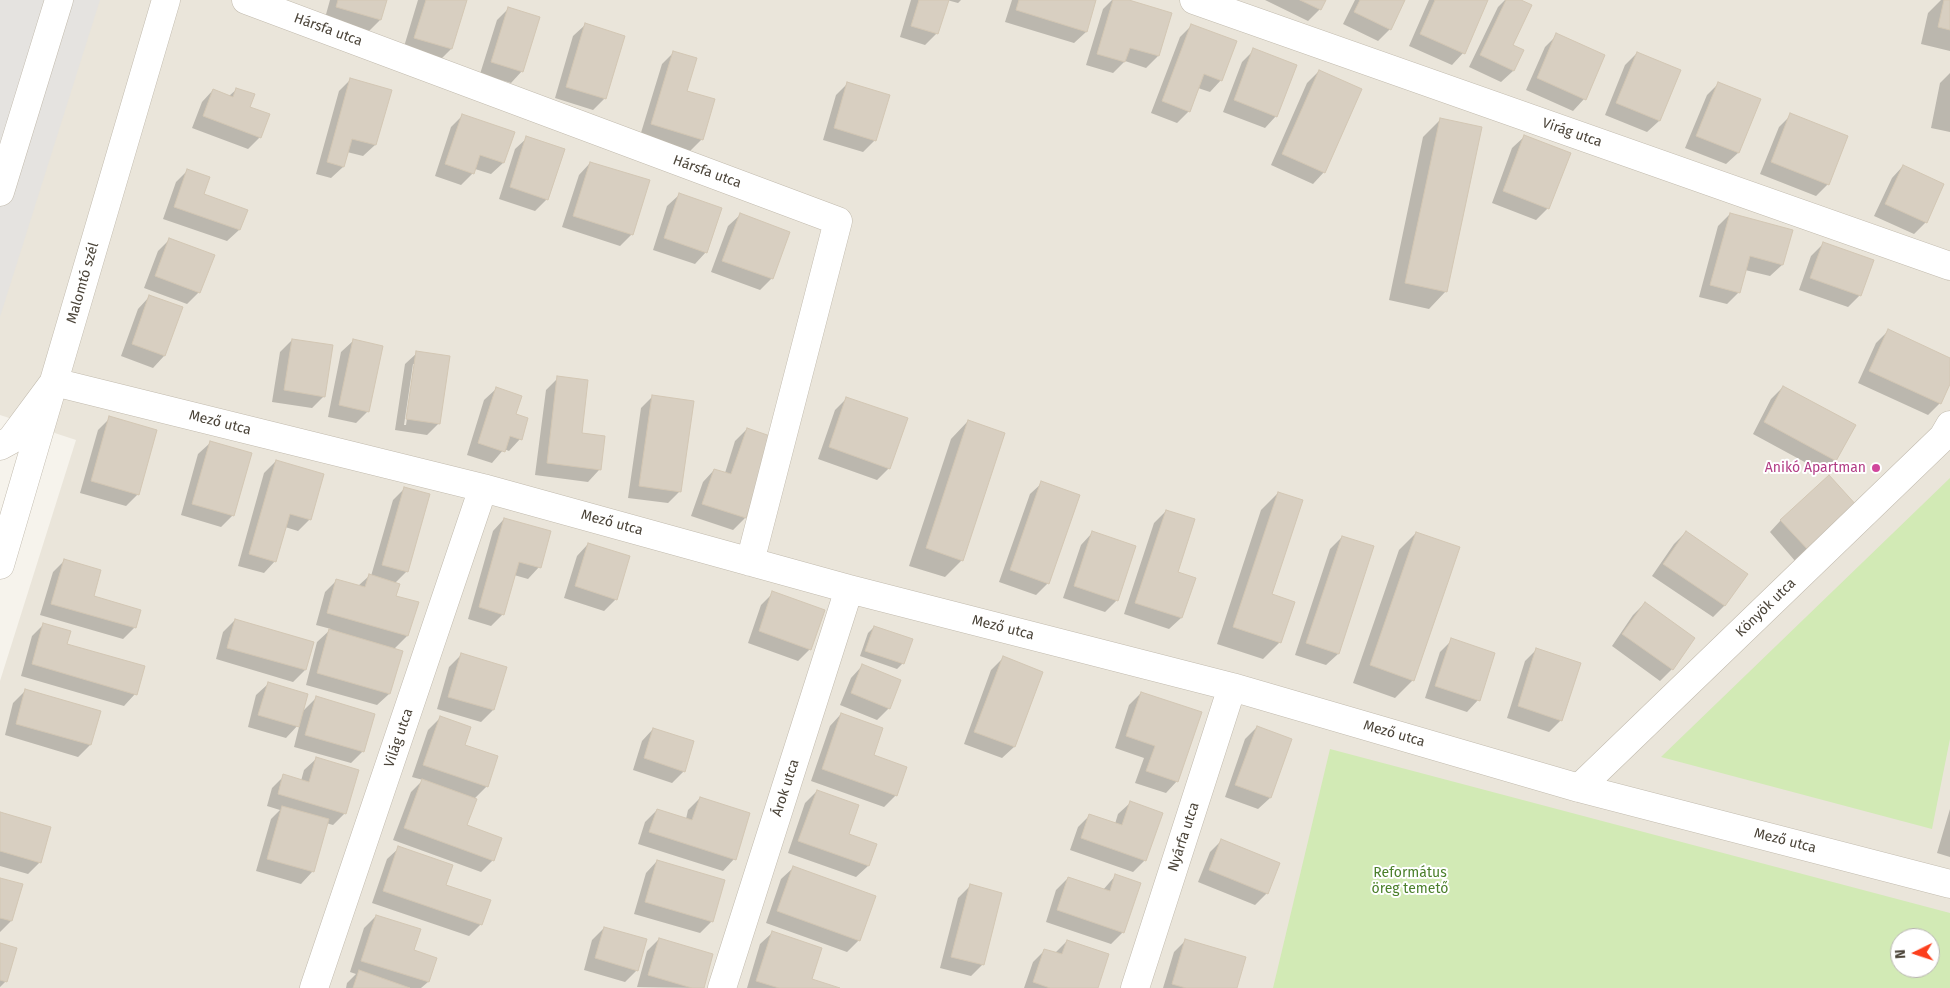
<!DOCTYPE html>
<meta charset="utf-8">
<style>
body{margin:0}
#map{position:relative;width:1950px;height:988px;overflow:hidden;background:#f6f3ec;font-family:"Fira Sans",sans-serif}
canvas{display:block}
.north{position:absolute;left:1890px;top:928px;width:50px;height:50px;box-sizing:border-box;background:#fff;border:1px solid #b7b4b0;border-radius:50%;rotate:266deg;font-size:14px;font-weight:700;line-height:20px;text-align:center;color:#4b4439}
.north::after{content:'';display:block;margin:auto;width:18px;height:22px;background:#fc3f1d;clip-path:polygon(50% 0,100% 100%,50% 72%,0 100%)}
</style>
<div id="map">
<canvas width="1950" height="988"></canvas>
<div class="north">N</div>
</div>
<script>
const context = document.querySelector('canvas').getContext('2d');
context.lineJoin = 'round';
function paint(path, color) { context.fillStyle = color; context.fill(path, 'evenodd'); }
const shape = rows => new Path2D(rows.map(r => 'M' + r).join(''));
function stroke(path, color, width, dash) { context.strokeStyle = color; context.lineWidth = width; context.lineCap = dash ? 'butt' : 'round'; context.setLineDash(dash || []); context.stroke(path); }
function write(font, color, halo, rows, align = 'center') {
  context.font = font + ' "Fira Sans",sans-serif'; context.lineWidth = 4; context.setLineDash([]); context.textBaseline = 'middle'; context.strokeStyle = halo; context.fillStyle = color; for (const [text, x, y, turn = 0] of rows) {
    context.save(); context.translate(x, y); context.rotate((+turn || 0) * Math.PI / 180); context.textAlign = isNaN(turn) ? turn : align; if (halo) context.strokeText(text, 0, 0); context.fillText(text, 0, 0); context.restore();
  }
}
const residential = shape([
 [84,0,1950,0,1950,988,0,988,0,681,76,440,0,415,0,248],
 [1900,938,1930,938,1930,968,1900,968]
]);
const green = shape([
 [1950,478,1950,739,1932,829,1661,757],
 [1330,749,1950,913,1950,988,1273,988],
 [1900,938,1930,938,1930,968,1900,968]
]);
const parking = shape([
 [0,0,100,0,0,317]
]);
const shadow = shape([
 [330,0,386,0,380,20,368,32,325,18],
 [418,0,466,0,451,49,439,61,403,50],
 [911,0,947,0,937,33,925,45,900,37],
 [947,0,961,0,958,3],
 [1012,0,1095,0,1086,32,1074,43,1005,22],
 [1112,0,1125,0,1171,14,1158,56,1146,68,1125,61,1113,73,1086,65,1103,9],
 [1265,0,1324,0,1320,9,1308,21],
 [1355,0,1404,0,1390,29,1378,41,1343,24],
 [1429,0,1487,0,1463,53,1452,65,1409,46],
 [1505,0,1518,0,1511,45,1522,51,1513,71,1501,82,1469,67,1498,7],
 [1941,0,1950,0,1950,51,1921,44,1928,13],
 [509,8,522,71,511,83,480,74,497,20],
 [585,25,605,98,593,110,555,98,573,36],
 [1192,25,1221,80,1210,92,1198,88,1189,111,1177,123,1151,113,1180,37],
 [1557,35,1584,99,1573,111,1526,90,1545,47],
 [1254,50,1276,116,1265,128,1223,112,1242,62],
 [674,52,702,139,690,151,640,136,662,64],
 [1637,53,1659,121,1647,132,1605,115,1625,65],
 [1319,71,1324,172,1313,184,1271,165,1307,83],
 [1950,73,1950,132,1931,128,1940,83],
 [351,79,375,145,363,156,347,152,343,167,331,178,316,174,339,91],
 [848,83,875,140,863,152,823,140,836,95],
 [1718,84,1759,100,1738,153,1726,164,1685,148,1707,95],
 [237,89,249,108,260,137,248,149,192,128,202,102,213,90,229,96],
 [1791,115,1828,184,1816,196,1760,174,1779,127],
 [462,116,503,163,491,174,475,169,473,173,461,185,435,176,451,127],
 [1441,119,1446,291,1429,309,1389,300,1423,137],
 [1524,137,1548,208,1536,220,1492,203,1512,148],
 [527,138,547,199,535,211,499,199,515,149],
 [590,163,632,234,620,246,562,227,579,175],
 [1903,166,1926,222,1914,234,1874,216,1892,178],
 [188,170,202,195,246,211,239,230,227,241,163,219,176,182],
 [679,195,706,252,695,264,653,250,667,206],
 [1730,214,1782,265,1770,276,1745,270,1739,292,1727,304,1699,297,1718,226],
 [740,215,772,278,760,290,711,272,728,226],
 [170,239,199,292,187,304,144,288,158,251],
 [1823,244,1860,295,1848,307,1799,290,1811,256],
 [149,297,164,356,153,368,121,356,138,309],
 [1888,331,1950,359,1950,381,1940,403,1928,415,1858,383,1876,343],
 [292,340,324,396,312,408,272,402,280,352],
 [353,341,368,411,356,423,328,417,341,352],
 [417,353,439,423,427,435,395,430,405,364],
 [413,364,415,364,406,425,404,425],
 [558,378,580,434,599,470,588,482,535,475,546,390],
 [1783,387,1835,460,1823,472,1753,434,1771,399],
 [496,389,514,415,520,439,509,451,504,449,492,463,467,455,484,400],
 [653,396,679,492,668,503,628,498,641,408],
 [847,398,889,468,877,480,818,459,835,410],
 [110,418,138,494,126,506,80,493,98,430],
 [968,421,962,560,945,577,909,566,951,439],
 [747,429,771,437,745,518,733,530,691,516,703,482,714,470,725,473,735,441],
 [210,443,233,515,221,527,181,515,198,454],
 [276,461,310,519,298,531,285,527,275,561,264,573,238,566,264,473],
 [1042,483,1048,583,1036,595,999,582,1030,494],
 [405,488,407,571,395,583,394,597,407,636,394,649,389,694,377,705,306,685,317,642,331,629,316,625,325,592,337,580,358,586,369,576,371,576,393,500],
 [1278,493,1270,595,1280,642,1263,659,1217,644,1261,510],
 [1856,506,1796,562,1770,532,1781,520],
 [1166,511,1176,573,1181,618,1169,629,1124,614,1154,523],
 [504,519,539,567,528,579,514,575,503,614,491,626,468,619,493,531],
 [1686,532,1725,605,1713,617,1652,576,1674,544],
 [1092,533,1117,600,1105,612,1063,598,1081,545],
 [1416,533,1413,680,1395,698,1353,683,1399,550],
 [1342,537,1338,654,1326,665,1295,655,1330,549],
 [588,544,616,599,604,611,564,598,577,556],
 [64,561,92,597,135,627,123,639,40,615,53,572],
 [773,593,810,649,798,661,748,643,761,605],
 [1645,603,1694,638,1672,669,1660,681,1612,646,1633,615],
 [235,620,313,642,305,670,293,682,216,659,223,632],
 [43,625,66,645,135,694,124,706,21,676,32,636],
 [874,627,903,663,897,669,860,656,868,633],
 [1452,640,1478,700,1467,712,1425,698,1440,652],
 [1537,649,1561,720,1549,732,1507,718,1525,661],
 [461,655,493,710,481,722,437,709,449,667],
 [1003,658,1042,672,1014,747,1002,758,964,744,991,670],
 [862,666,889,708,877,720,840,705,851,678],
 [268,684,301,713,316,698,363,751,351,763,294,747,300,723,286,738,248,727,256,695],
 [25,691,99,712,90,745,78,757,5,735,13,703],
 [1141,693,1177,781,1166,793,1135,783,1144,758,1115,748,1129,705],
 [841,714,873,756,896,795,884,807,811,781,830,726],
 [440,718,463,746,487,786,474,799,466,826,493,860,481,872,393,840,411,792,423,780,412,777,428,730],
 [1257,727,1291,740,1270,798,1258,809,1225,797,1245,739],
 [653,729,684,771,672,783,633,770,642,741],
 [316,759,345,813,333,825,326,823,312,872,301,884,256,871,271,819,280,810,267,806,272,788,284,776,301,781,304,770],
 [817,791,847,835,875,845,868,866,856,877,788,853,805,803],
 [700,798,734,859,723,871,638,844,645,822,657,810,686,819,688,810],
 [1130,803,1145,860,1133,872,1070,850,1078,827,1090,815,1115,824,1118,814],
 [1950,809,1950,857,1937,853],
 [0,814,40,862,28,874,0,866],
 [1222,840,1267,893,1255,905,1198,882,1210,852],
 [399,848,444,886,481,924,469,936,372,903,387,859],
 [657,861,712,921,700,933,634,914,646,873],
 [793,868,859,940,847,952,766,923,781,879],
 [1116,875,1123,932,1111,944,1046,922,1056,890,1068,878,1103,890],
 [0,879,11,921,0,932],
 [970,886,983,964,971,976,940,968,958,898],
 [376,916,412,951,435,958,428,982,421,988,346,988,347,983,356,974,350,972,364,928],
 [604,928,637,970,625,982,584,970,592,940],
 [772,933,811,980,836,988,747,988,760,944],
 [659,939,702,988,637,987,647,951],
 [1186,940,1236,988,1163,988,1174,952],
 [1067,941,1097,988,1024,988,1033,962,1045,950,1055,953],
 [0,944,6,981,0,987]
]);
const building = shape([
 [338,0,387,0,381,20,336,7,338,0],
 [426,0,467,0,452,49,414,38,426,0],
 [919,0,949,0,938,34,911,26,919,0],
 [1019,0,1096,0,1087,32,1016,10,1019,0],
 [1113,0,1129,0,1172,13,1159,56,1130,48,1125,62,1097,54,1113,0],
 [1300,0,1326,0,1321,10,1300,0],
 [1360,0,1405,0,1391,30,1354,12,1360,0],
 [1435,0,1488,0,1465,54,1420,34,1435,0],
 [1506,0,1521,0,1532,5,1513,45,1524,50,1514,71,1480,55,1506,0],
 [1944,0,1950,0,1950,30,1938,27,1944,0],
 [508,7,540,17,523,72,491,62,508,7],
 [585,23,625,36,606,99,566,87,585,23],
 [1191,24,1237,41,1222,81,1204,74,1190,112,1162,101,1191,24],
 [1556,33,1605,55,1586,100,1537,78,1556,33],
 [1253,48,1297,65,1277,117,1234,100,1253,48],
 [673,51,697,58,687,91,715,99,703,140,651,124,673,51],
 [1637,52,1681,70,1660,121,1616,103,1637,52],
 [1319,70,1362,89,1325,173,1282,154,1319,70],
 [350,78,392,90,376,145,352,139,344,167,327,162,350,78],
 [847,82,890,95,876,141,834,128,847,82],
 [1718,82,1761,99,1739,153,1696,136,1718,82],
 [236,88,255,94,250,107,270,114,261,138,203,116,213,89,233,97,236,88],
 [1790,113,1848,136,1829,185,1771,162,1790,113],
 [462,114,515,132,504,163,480,155,474,174,445,164,462,114],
 [1440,118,1482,127,1447,292,1405,283,1440,118],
 [1524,135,1571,153,1549,209,1503,191,1524,135],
 [526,136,565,149,548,200,510,187,526,136],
 [590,162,650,180,633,235,573,216,590,162],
 [1903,165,1944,184,1927,223,1885,204,1903,165],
 [187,169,210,177,204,194,248,210,240,230,174,207,187,169],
 [679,193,722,208,707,253,664,238,679,193],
 [740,213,790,232,773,279,722,261,740,213],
 [1730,213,1793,230,1783,265,1750,256,1740,293,1710,285,1730,213],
 [169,238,215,255,200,293,155,276,169,238],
 [1823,242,1874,260,1861,296,1810,278,1823,242],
 [149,295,183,307,165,356,132,344,149,295],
 [1888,329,1950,358,1950,384,1941,404,1869,371,1888,329],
 [292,339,333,345,325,397,284,390,292,339],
 [353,339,383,346,369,412,339,405,353,339],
 [416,351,450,356,440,424,406,419,416,351],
 [557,376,588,380,582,433,605,436,601,470,547,463,557,376],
 [1783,386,1856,425,1836,461,1764,422,1783,386],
 [496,387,522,396,516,414,528,418,522,440,510,436,505,452,478,443,496,387],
 [652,395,694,401,681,492,639,486,652,395],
 [846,397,908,418,890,469,829,447,846,397],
 [109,416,157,430,139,495,91,481,109,416],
 [968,420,1005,433,963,561,926,548,968,420],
 [747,428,773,437,746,518,702,504,714,469,731,474,747,428],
 [210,441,252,453,234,516,192,504,210,441],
 [276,460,324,474,311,520,290,514,276,562,249,554,276,460],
 [1829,475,1858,507,1809,551,1780,520,1829,475],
 [1041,481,1080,495,1049,584,1010,570,1041,481],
 [404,487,430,494,408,572,382,565,404,487],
 [1278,492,1303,500,1272,594,1295,602,1281,643,1233,627,1278,492],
 [1166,510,1195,519,1178,572,1196,578,1182,618,1135,603,1166,510],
 [504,518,551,531,541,568,519,562,504,615,479,607,504,518],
 [1092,531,1136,546,1118,601,1074,586,1092,531],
 [1686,531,1748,574,1725,606,1663,564,1686,531],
 [1416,532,1460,547,1414,681,1370,665,1416,532],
 [1342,536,1374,546,1339,654,1306,643,1342,536],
 [588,543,630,556,617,600,575,586,588,543],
 [64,559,101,570,94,596,141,610,136,628,51,604,64,559],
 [369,574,400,584,396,596,419,602,408,636,327,613,336,579,365,587,369,574],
 [772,591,825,610,811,650,759,631,772,591],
 [1645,602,1695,638,1673,670,1622,634,1645,602],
 [235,619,314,642,306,670,227,648,235,619],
 [43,623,71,631,67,644,145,666,137,695,32,664,43,623],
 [874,626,913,639,904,664,865,651,874,626],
 [329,629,403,651,390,694,317,673,329,629],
 [1451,638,1495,653,1480,701,1435,686,1451,638],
 [1536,648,1581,663,1562,721,1518,706,1536,648],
 [461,653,507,667,494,710,448,697,461,653],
 [1003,656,1043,672,1015,747,974,732,1003,656],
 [862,664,901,680,890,709,851,693,862,664],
 [268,682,308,694,299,727,258,715,268,682],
 [25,689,101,711,91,745,16,724,25,689],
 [1141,692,1202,712,1178,782,1146,771,1155,746,1126,736,1141,692],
 [316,696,375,714,364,752,305,735,316,696],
 [841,713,883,728,874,755,907,767,897,796,822,769,841,713],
 [440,716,471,727,465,745,498,756,488,787,423,765,440,716],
 [1257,726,1292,739,1271,798,1235,785,1257,726],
 [653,728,694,741,685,772,644,758,653,728],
 [316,757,359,770,346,814,278,794,283,774,309,782,316,757],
 [422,779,477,799,467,825,502,838,494,861,404,828,422,779],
 [817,790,859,805,849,834,877,844,869,866,798,841,817,790],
 [700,797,750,813,736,860,649,832,657,809,692,820,700,797],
 [1130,801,1163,813,1146,861,1081,838,1089,814,1122,825,1130,801],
 [282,806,329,819,314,872,267,859,282,806],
 [0,812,51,827,41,863,0,851,0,812],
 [1221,839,1280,863,1268,894,1209,870,1221,839],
 [398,846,453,865,446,885,491,900,482,925,383,891,398,846],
 [657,860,725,880,713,922,645,902,657,860],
 [793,866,876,896,860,941,777,911,793,866],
 [1115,874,1141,883,1124,933,1057,910,1068,877,1110,891,1115,874],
 [0,878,23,884,12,921,0,918,0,878],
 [970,884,1002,893,984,965,951,957,970,884],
 [376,915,421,929,414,950,437,958,429,982,361,961,376,915],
 [604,927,647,939,638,971,595,958,604,927],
 [772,931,822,948,812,979,840,988,779,988,756,981,772,931],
 [659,938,713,954,704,988,692,988,648,975,659,938],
 [1185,939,1246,957,1237,988,1186,988,1172,984,1185,939],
 [1067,940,1109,954,1098,988,1050,988,1033,982,1044,949,1062,954,1067,940],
 [0,943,17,948,7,982,0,980,0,943],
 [359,970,410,988,353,988,359,970]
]);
const minor = shape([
 [246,0,838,221,750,562],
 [1194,0,1950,266],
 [0,192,59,0],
 [0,446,11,440,54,382,483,488,849,589,1232,687,1579,788,1950,884],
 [0,565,166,0],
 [1579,788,1943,437,1950,425],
 [314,988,483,488],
 [722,988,849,589],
 [1135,988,1232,687]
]);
const markers = [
 [1876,468,5,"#d1479c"]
];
const streetNames = [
 ["Hársfa utca",328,30,20],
 ["Virág utca",1572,133,19],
 ["Hársfa utca",707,172,20],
 ["Malomtó szél",83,283,-74],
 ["Mező utca",220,423,14],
 ["Mező utca",612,523,15],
 ["Könyök utca",1766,608,-44],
 ["Mező utca",1003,628,14],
 ["Mező utca",1394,734,16],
 ["Világ utca",399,738,-71],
 ["Árok utca",786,788,-72],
 ["Nyárfa utca",1184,837,-72],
 ["Mező utca",1785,841,14]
];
const hotelNames = [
 ["Anikó Apartman",1866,468]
];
const parkNames = [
 ["Református",1410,873],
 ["öreg temető",1410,889]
];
paint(residential, '#eae5da');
paint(green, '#d2eab5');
paint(parking, '#e5e3e0');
paint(shadow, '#0003');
paint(building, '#d8cfc1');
stroke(building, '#d3c7b4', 1);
stroke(minor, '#c2bbae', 29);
stroke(minor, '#fff', 28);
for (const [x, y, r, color] of markers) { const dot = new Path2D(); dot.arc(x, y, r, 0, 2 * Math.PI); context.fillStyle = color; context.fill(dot); stroke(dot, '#fff', 2); }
write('14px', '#4b4439', '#fff', streetNames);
write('14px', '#b23c85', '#fff', hotelNames, 'right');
write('14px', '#4a7f2a', '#fff', parkNames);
</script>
